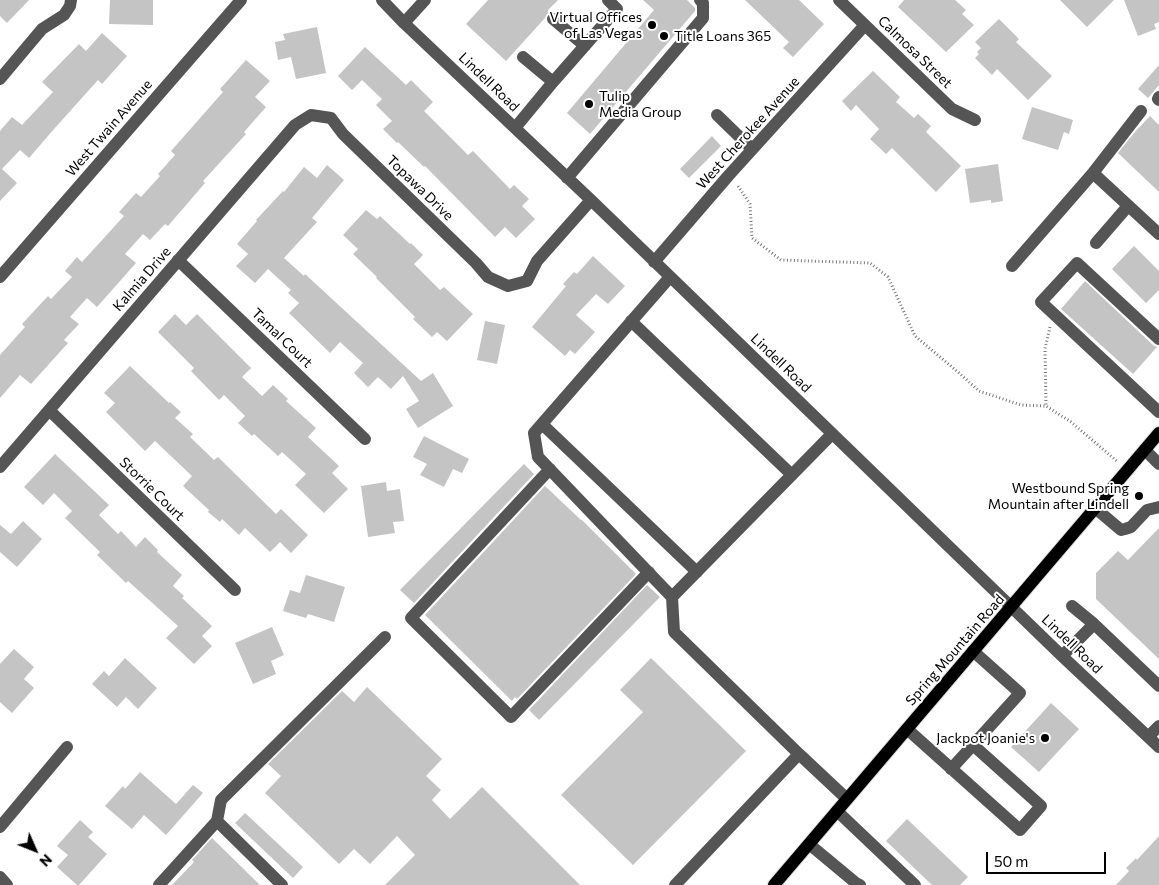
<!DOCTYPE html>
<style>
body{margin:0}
#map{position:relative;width:1159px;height:885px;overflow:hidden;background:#fff;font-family:Commissioner,sans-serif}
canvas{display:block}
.north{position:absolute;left:10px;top:825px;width:50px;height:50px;-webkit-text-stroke:4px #fff;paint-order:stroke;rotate:134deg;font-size:14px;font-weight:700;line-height:20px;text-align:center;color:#000}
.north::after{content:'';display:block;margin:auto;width:18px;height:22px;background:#000;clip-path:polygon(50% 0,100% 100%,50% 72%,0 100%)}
.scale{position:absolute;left:986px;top:852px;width:120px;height:22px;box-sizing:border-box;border:2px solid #000;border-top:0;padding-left:6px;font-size:15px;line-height:18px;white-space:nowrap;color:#000;-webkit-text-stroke:4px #fff;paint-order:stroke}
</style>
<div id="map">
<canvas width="1159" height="885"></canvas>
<div class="north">N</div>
<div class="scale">50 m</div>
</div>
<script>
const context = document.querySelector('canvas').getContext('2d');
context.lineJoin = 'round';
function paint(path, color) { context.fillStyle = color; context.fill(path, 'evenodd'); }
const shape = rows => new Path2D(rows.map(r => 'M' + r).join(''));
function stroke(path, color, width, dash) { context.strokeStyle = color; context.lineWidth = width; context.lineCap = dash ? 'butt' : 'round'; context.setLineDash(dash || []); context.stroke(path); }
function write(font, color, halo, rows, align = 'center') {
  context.font = font + ' Commissioner,sans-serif'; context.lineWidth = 4; context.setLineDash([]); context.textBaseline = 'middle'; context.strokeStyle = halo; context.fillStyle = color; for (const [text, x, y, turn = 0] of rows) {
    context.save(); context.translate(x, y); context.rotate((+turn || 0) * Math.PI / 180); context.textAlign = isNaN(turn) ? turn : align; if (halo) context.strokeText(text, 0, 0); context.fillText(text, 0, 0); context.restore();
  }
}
const building = shape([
 [0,0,29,0,7,23,0,16],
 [110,0,153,0,153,25,109,24],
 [488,0,558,0,548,10,550,12,547,14,545,18,506,61,466,24],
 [643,0,687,0,695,8,695,11,590,134,567,113,654,10],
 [745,0,799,0,824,24,793,57,783,48,789,42],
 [904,0,955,0,966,10,962,14,974,25,946,52,898,7],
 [1060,0,1114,0,1087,27],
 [1124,0,1159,0,1159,22,1154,24,1156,29,1138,36],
 [999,19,1019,39,1016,42,1052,76,1028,100,997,69,992,75,975,58,979,54,977,52,981,48,975,42],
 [317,27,326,73,296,79,291,57,278,60,275,42,285,40,283,34],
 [102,33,127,56,102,84,98,80,54,129,29,158,20,150,2,169,17,183,0,201,0,131,12,117,22,125,53,92,42,82,79,44,86,51],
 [365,47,406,85,411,80,433,102,424,111,468,155,473,151,510,189,514,185,529,199,522,206,535,219,516,238,505,227,495,237,425,166,424,167,398,142,397,143,383,129,392,121,376,105,382,99,362,80,352,90,338,76],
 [246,60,270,81,255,97,266,107,244,132,246,134,203,181,205,183,168,226,165,224,150,240,143,234,125,254,136,263,97,307,87,298,70,317,79,324,64,340,68,343,31,384,20,375,0,398,0,355,25,327,22,324,48,296,51,299,72,277,65,271,77,257,82,262,124,216,119,212,136,193,141,197,160,176,158,174,175,155,171,151,223,92,220,89],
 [1159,65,1159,85,1148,98,1138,89],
 [873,71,900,97,896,102,914,118,918,114,931,126,926,132,961,166,936,192,892,148,886,154,870,139,879,129,856,105,851,111,842,101],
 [1032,107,1073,120,1069,134,1064,132,1058,150,1022,139],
 [1150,116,1159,125,1159,192,1118,153,1134,133],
 [712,136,721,146,689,178,680,169],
 [998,164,1003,201,991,203,991,200,970,203,965,169],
 [327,165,344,180,312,218,317,222,284,258,304,276,305,274,421,381,433,373,453,406,418,428,406,409,419,401,403,376,391,389,378,377,368,387,354,373,363,363,340,342,330,353,289,313,299,303,288,293,291,290,268,269,255,283,236,266,248,254,237,244,257,221,256,220,283,191,284,192,304,167,317,178],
 [366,210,377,219,380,216,410,244,411,243,423,255,414,264,440,290,444,287,473,314,447,341,437,332,432,337,413,319,415,317,376,278,377,277,353,254,358,249,343,235],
 [1134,246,1159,271,1159,290,1146,303,1112,269],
 [593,256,625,286,608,304,596,294,576,315,595,332,575,354,570,350,565,356,532,327,566,286,563,284,574,272,577,274],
 [1085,281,1153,345,1157,347,1133,374,1061,309],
 [175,314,186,325,197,314,251,368,242,377,262,396,273,385,288,399,286,401,316,428,308,437,339,466,332,473,348,489,324,513,295,485,306,474,282,452,278,456,254,434,252,436,238,423,245,416,224,395,219,400,191,371,194,368,158,332],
 [485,321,505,325,497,364,477,360],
 [130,366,169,403,170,402,181,412,175,418,193,434,190,437,214,460,218,457,276,514,281,509,308,535,291,553,280,542,270,552,245,528,239,535,222,519,220,522,208,512,209,510,183,486,192,476,155,441,145,451,106,412,115,403,104,393],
 [424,436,469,459,462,473,453,469,444,487,420,475,427,464,413,457],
 [55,454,109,505,99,515,118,534,121,531,136,547,145,537,158,550,157,552,182,575,173,586,184,596,182,598,212,626,202,636,212,646,194,664,166,638,178,626,128,581,126,583,97,555,100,552,65,518,72,511,54,493,43,505,24,487],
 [524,464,534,474,414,603,400,590],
 [386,482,387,491,400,489,404,521,393,522,395,533,368,537,361,486],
 [545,486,581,520,582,520,636,574,517,699,515,697,512,701,425,615],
 [23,521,42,539,17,567,0,552,0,525,11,534],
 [1159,528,1159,659,1096,599,1096,573,1118,551,1128,560],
 [306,575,345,587,334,622,308,614,306,618,283,611,290,590,300,593],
 [647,585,660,597,539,720,529,710],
 [272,627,284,655,271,661,276,674,253,684,235,643],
 [14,649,34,667,24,679,34,688,12,713,0,702,0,664],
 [125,658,157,688,138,709,126,697,117,707,92,684,104,671,109,676],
 [651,658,746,751,633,865,561,795,643,712,620,690],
 [367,687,442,759,426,776,441,790,432,800,450,819,482,787,580,885,385,885,415,855,397,836,370,864,354,849,339,864,265,793,281,776,268,764,342,691,354,702],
 [1051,703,1079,729,1039,772,1011,747],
 [140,772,176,804,193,785,203,793,166,835,144,815,132,829,105,806,123,786,125,789],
 [245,813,303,867,293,878,235,823],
 [907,819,968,877,960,885,932,885,886,841],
 [80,820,93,832,88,837,107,854,79,885,77,885,57,867,68,855,57,846],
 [1159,836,1159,885,1116,885,1129,871,1126,868,1136,858,1137,860],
 [212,838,260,885,172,885,194,862,192,860]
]);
const path = shape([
 [738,186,750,204,752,238,781,260,870,263,888,277,915,336,958,372,979,391,1021,405,1046,406],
 [1050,327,1045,349,1046,406,1071,422,1118,462]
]);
const minor = shape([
 [382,0,404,23,591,200,1062,656,1159,747],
 [839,0,952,109,975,120],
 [553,19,585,46],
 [404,23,425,0],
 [523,57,553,82],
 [0,79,42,29,64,15,70,6,71,0],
 [1159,97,1158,99,1159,100],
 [717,115,752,149],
 [515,128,553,82,617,9,608,0],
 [1093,173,1141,111],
 [567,178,703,18,703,3,700,0],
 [1096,243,1128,206],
 [178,260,365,439],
 [654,262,729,175,865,25],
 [1012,266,1093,173,1159,234],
 [0,277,241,0],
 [670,277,534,433,538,457,672,597],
 [631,321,792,475],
 [1159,339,1077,263,1041,302,1159,412],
 [49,410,235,590],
 [542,424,697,572],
 [1145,450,1159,464],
 [0,467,295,125,311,115,331,118,343,134,476,263,488,277,508,286,527,281,537,261,591,200],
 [550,469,411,618,511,717,649,572],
 [1095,508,1121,530,1125,529,1131,527,1147,510,1159,507],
 [1072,606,1094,624,1159,686],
 [1062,656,1094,624],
 [907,729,1020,830,1041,806,973,745,1020,693,973,651],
 [1148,737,1159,726],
 [799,754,674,632,672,597,832,434],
 [951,769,973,745],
 [837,811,915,885],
 [217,821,221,800,385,637],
 [0,827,67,747],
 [809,844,856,883,860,885],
 [0,877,7,885],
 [159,885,217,821,282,885],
 [675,885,799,754,847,799]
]);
const major = shape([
 [774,885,1159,433]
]);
const markers = [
 [652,25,5,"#000"],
 [664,36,5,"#000"],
 [589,104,5,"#000"],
 [1139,496,5,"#000"],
 [1045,738,5,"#000"]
];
const poiNames = [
 ["Virtual Offices",642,17],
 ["of Las Vegas",642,33],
 ["Title Loans 365",674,36,"left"],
 ["Tulip",599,96,"left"],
 ["Media Group",599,112,"left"],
 ["Westbound Spring",1129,488],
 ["Mountain after Lindell",1129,504],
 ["Jackpot Joanie's",1035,738]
];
const streetNames = [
 ["Calmosa Street",915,52,44],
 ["Lindell Road",489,82,44],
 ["West Twain Avenue",109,128,-49],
 ["West Cherokee Avenue",748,133,-48],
 ["Topawa Drive",420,188,44],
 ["Kalmia Drive",142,279,-49],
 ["Tamal Court",282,338,44],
 ["Lindell Road",781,363,44],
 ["Storrie Court",152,489,44],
 ["Lindell Road",1072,644,44],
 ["Spring Mountain Road",955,650,-49]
];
paint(building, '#c4c4c4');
stroke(major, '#dbdbdb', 14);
stroke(path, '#777', 3, [1, 2.5]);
stroke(minor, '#555', 12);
stroke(major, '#000', 12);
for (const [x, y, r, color] of markers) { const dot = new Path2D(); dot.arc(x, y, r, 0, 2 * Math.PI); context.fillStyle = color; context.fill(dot); stroke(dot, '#fff', 2); }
write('14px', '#000', '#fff', poiNames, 'right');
write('14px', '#000', '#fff', streetNames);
</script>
